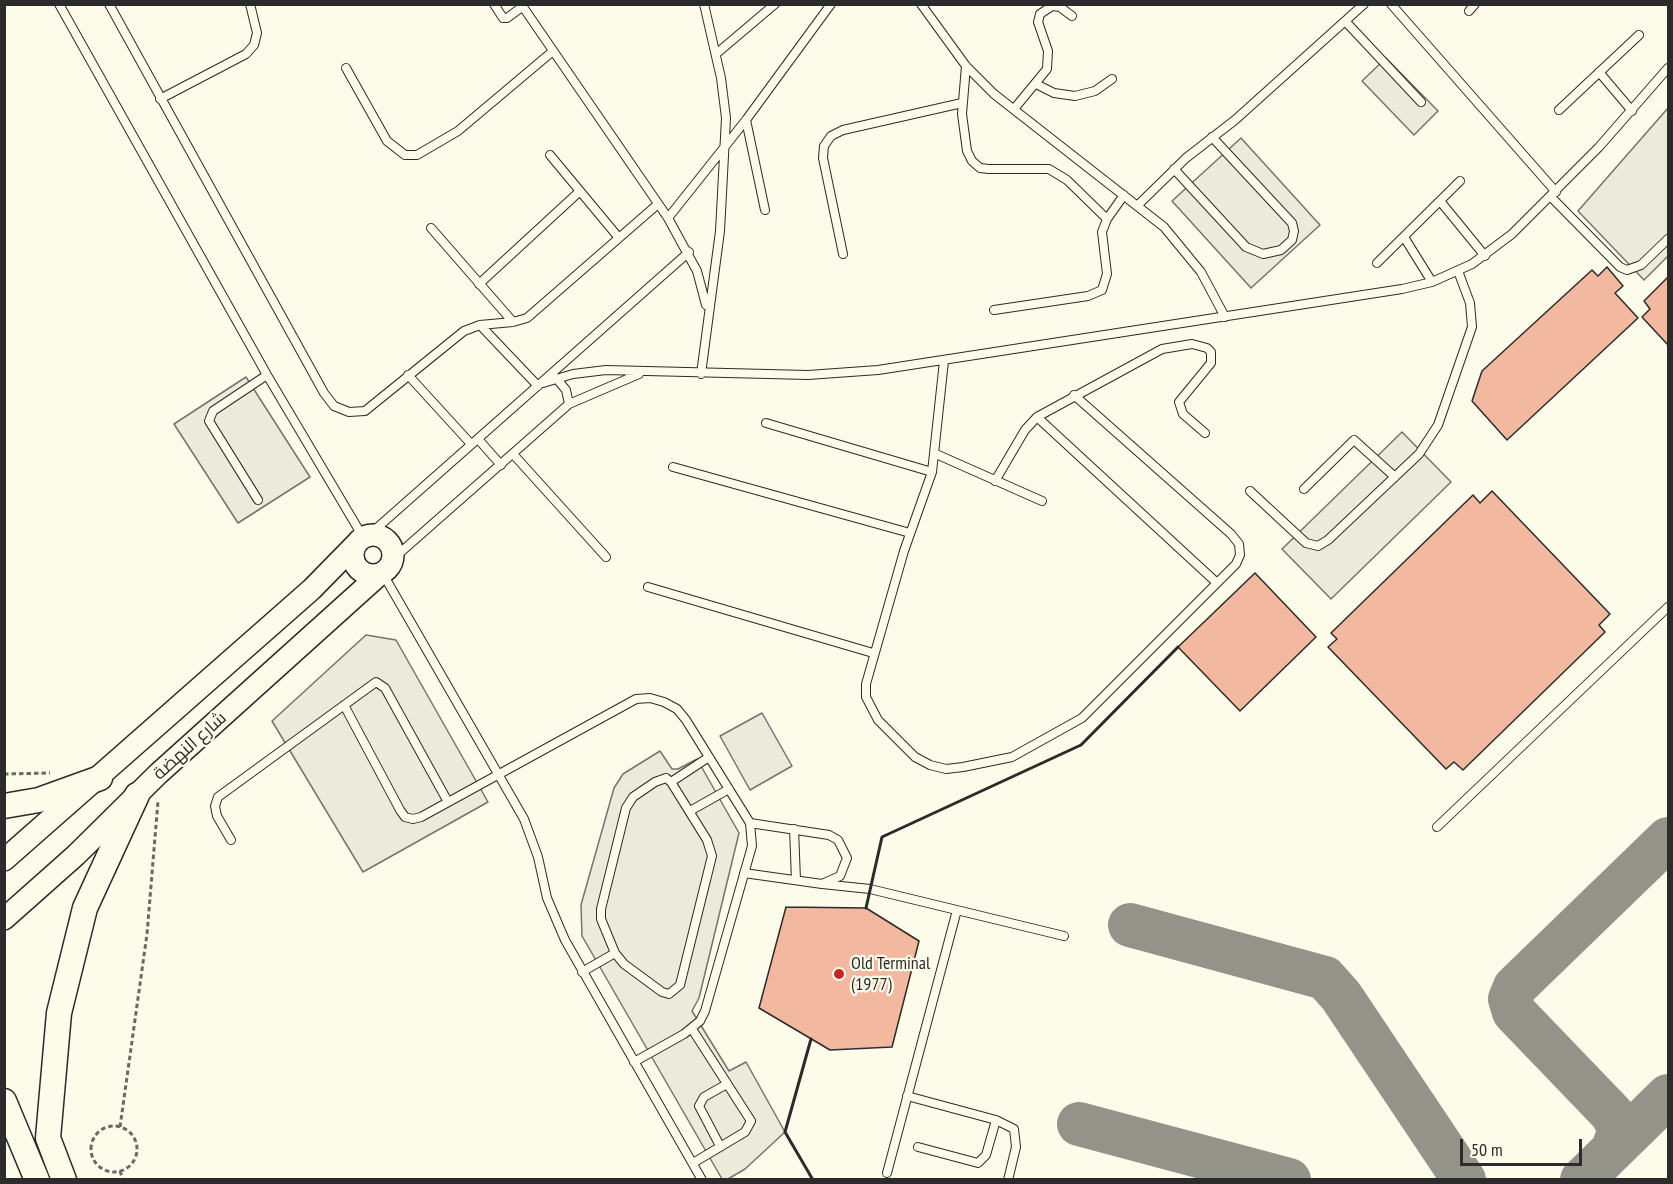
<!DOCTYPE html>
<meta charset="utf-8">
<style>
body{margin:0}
#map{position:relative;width:1673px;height:1184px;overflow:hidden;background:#fdfbea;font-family:"PT Sans Narrow",sans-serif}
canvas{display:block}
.frame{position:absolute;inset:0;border:6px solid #2b2b2b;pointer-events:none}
.scale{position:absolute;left:1460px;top:1139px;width:122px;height:27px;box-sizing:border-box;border:3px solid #2b2b2b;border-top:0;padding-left:8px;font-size:18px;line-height:21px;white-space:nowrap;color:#2b2b2b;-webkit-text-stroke:4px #fdfbea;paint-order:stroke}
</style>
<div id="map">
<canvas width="1673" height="1184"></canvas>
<div class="frame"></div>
<div class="scale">50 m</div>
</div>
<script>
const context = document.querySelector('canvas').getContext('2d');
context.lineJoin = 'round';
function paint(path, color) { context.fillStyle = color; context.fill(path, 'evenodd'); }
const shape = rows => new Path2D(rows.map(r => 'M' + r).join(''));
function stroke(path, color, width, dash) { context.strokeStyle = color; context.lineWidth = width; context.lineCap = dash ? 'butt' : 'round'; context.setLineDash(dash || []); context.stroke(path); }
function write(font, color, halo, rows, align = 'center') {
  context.font = font + ' "PT Sans Narrow",Cairo,sans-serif'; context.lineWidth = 4.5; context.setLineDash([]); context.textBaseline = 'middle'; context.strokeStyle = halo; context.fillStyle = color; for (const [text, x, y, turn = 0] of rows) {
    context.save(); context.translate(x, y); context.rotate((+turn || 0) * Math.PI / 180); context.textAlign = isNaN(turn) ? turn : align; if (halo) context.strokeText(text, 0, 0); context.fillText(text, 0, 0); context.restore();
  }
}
const parking = shape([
 [1386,58,1438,111,1414,135,1362,81,1386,58],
 [1668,108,1668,256,1644,280,1578,211,1668,108],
 [1241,138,1320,225,1251,288,1172,201,1241,138],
 [246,377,310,477,238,523,174,424,246,377],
 [1402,432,1451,482,1331,599,1282,549,1402,432],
 [366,635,396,640,488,802,363,872,272,721,366,635],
 [762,713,792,766,750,790,720,736,762,713],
 [660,751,672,769,678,769,697,759,739,833,699,998,692,1011,729,1071,746,1062,785,1132,745,1169,728,1179,722,1179,582,936,581,905,614,788,623,774,660,751]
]);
const taxiway = shape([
 [1130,925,1325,978,1341,996,1464,1180],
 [1079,1124,1289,1180],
 [1612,1151,1620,1130,1612,1114,1514,1012,1510,999,1515,987,1668,839],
 [1582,1180,1668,1096]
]);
const building = shape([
 [1607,267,1623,286,1615,293,1638,318,1507,440,1472,401,1482,371,1592,270,1598,276,1607,267],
 [1668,277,1668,345,1642,317,1650,309,1644,301,1668,277],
 [1492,491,1610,614,1599,625,1605,632,1463,770,1454,762,1446,769,1328,647,1337,639,1331,633,1473,495,1480,503,1492,491],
 [1255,573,1316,637,1240,711,1178,647,1255,573],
 [786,907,866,908,919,941,892,1047,830,1050,759,1008,786,907]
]);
const path = shape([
 [4,774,50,773],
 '91 1149a23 23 0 1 1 46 0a23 23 0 1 1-46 0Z',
 [120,1127,147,934,158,801],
 [120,1171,123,1180]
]);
const service = shape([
 [59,4,267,375,363,537],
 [109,4,324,393,334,406,349,412,365,411,464,331,480,325,513,322,527,318,658,204],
 [494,4,503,18,507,18,522,7],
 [521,4,668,218,697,271,706,305],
 [921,4,966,66,994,94,1164,227,1201,272,1225,317],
 [1391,4,1556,192],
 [1469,11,1475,4],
 [1346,22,1421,102],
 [716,54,775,4],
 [966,66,962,114,967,151,972,161,980,168,989,169,1049,169,1067,180,1107,219],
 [346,68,387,141,405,155,417,155,458,131,553,51],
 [1599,72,1632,111],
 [1036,84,1054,93,1075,96,1095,91,1112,79],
 [160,99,246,54,254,45,257,33,250,4],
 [1014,109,1047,69,1048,51,1038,22,1040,14,1052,6,1060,7,1072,16],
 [1559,110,1639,35],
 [746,120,765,210],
 [550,155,619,238],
 [1174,169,1246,247,1263,254,1281,250,1292,240,1294,231,1292,223,1212,137],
 [1551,197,1620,267,1627,270,1641,265,1668,239],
 [1440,201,1485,256],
 [1138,205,1186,158,1235,120,1364,4],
 [668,218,746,120,831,4],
 [431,228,513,322],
 [1404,237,1432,282],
 [843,254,823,158,824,146,831,136,843,130,962,103],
 [1377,263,1460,181],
 [479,284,580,191],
 [994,310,1088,296,1102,290,1107,274,1102,232,1107,219,1124,195],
 [480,325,538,386],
 [944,361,932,472,904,551,866,684,866,697,878,720,915,757,930,765,946,769,963,767,1012,757,1082,718,1236,564,1240,555,1239,544,1231,534,1074,395],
 [701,374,720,231,726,118,721,78,704,4],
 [408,375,471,444],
 [556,378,566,390,569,404],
 [543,383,573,374,606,370,808,375,878,370,1402,289,1432,282,1472,264,1512,234,1599,147,1668,68],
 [1037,417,1217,583],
 [766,423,932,472],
 [478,439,501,465],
 [513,454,606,557],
 [936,454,1042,501],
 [673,467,910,533],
 [995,481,1025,430,1037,417,1162,349,1192,344,1207,348,1211,352,1211,363,1179,402,1183,414,1205,433],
 [1304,489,1354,440,1395,477],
 [1250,491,1306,543,1318,546,1328,540,1419,454,1438,425,1472,327,1470,303,1458,271],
 [258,500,209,421,213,411,267,375],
 [369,535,689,252],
 [394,558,569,404,639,374],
 [383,574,524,819,538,857,547,898,565,940,702,1180],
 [648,587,873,653],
 [344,705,400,810,405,817,413,819,421,817,636,699,650,698,664,702,677,709,686,720,750,823,752,846,705,1011,700,1021,684,1034,634,1062],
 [666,778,671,782,707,840,712,856,680,985,669,994,662,992,624,964,615,953,601,919,601,909,626,808,633,797,655,782,666,778],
 [671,782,709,757],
 [690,811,729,789],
 [1437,827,1668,607],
 [794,829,796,880],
 [231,840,217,816,215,806,218,797,376,682,385,688,448,802],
 [744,873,822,884,840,876,847,858,838,840,829,835,750,823],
 [822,884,870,889,1064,936],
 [582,972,615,953],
 [692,1029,751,1121,745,1132,693,1163],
 [907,1096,996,1120,1014,1129,1016,1147,1008,1180],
 [720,1146,699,1106,704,1097,727,1084],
 [918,1147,978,1163,986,1155,996,1120],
 [887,1173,957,910]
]);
const secondary = shape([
 '353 555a20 20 0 1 1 40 0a20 20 0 1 1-40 0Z',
 [4,860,312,589,358,542],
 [4,919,76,855,158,774,379,575]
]);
const trunk = shape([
 [4,806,39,800,100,778],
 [4,1101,37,1180],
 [64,1180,48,1138,59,1013,85,908,137,795]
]);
const wall = shape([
 [866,908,882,837,1081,745,1178,647],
 [811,1039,785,1132,813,1180]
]);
const markers = [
 [839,974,6,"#c62828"]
];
const streetNames = [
 ["شارع النهضة",190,746,-42]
];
const poiNames = [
 ["Old Terminal",851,964],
 ["(1977)",851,985]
];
paint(parking, '#eceadb');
stroke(parking, '#74746e', 1.5);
stroke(taxiway, '#94938a', 44);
paint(building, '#f2b8a0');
stroke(building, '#2b2b2b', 1.5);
stroke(service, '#2b2b2b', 10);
stroke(secondary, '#2b2b2b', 24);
stroke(trunk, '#2b2b2b', 27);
stroke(path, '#6a6964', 3, [4.5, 3]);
stroke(service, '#fdfbea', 8);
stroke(secondary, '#fdfbea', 21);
stroke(trunk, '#fdfbea', 24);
stroke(wall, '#2b2b2b', 3);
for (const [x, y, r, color] of markers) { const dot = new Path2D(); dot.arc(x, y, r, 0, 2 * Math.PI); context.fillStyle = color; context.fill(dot); stroke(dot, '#fdfbea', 2); }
write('18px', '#2b2b2b', '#fdfbea', streetNames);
write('18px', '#2b2b2b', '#fdfbea', poiNames, 'left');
</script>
